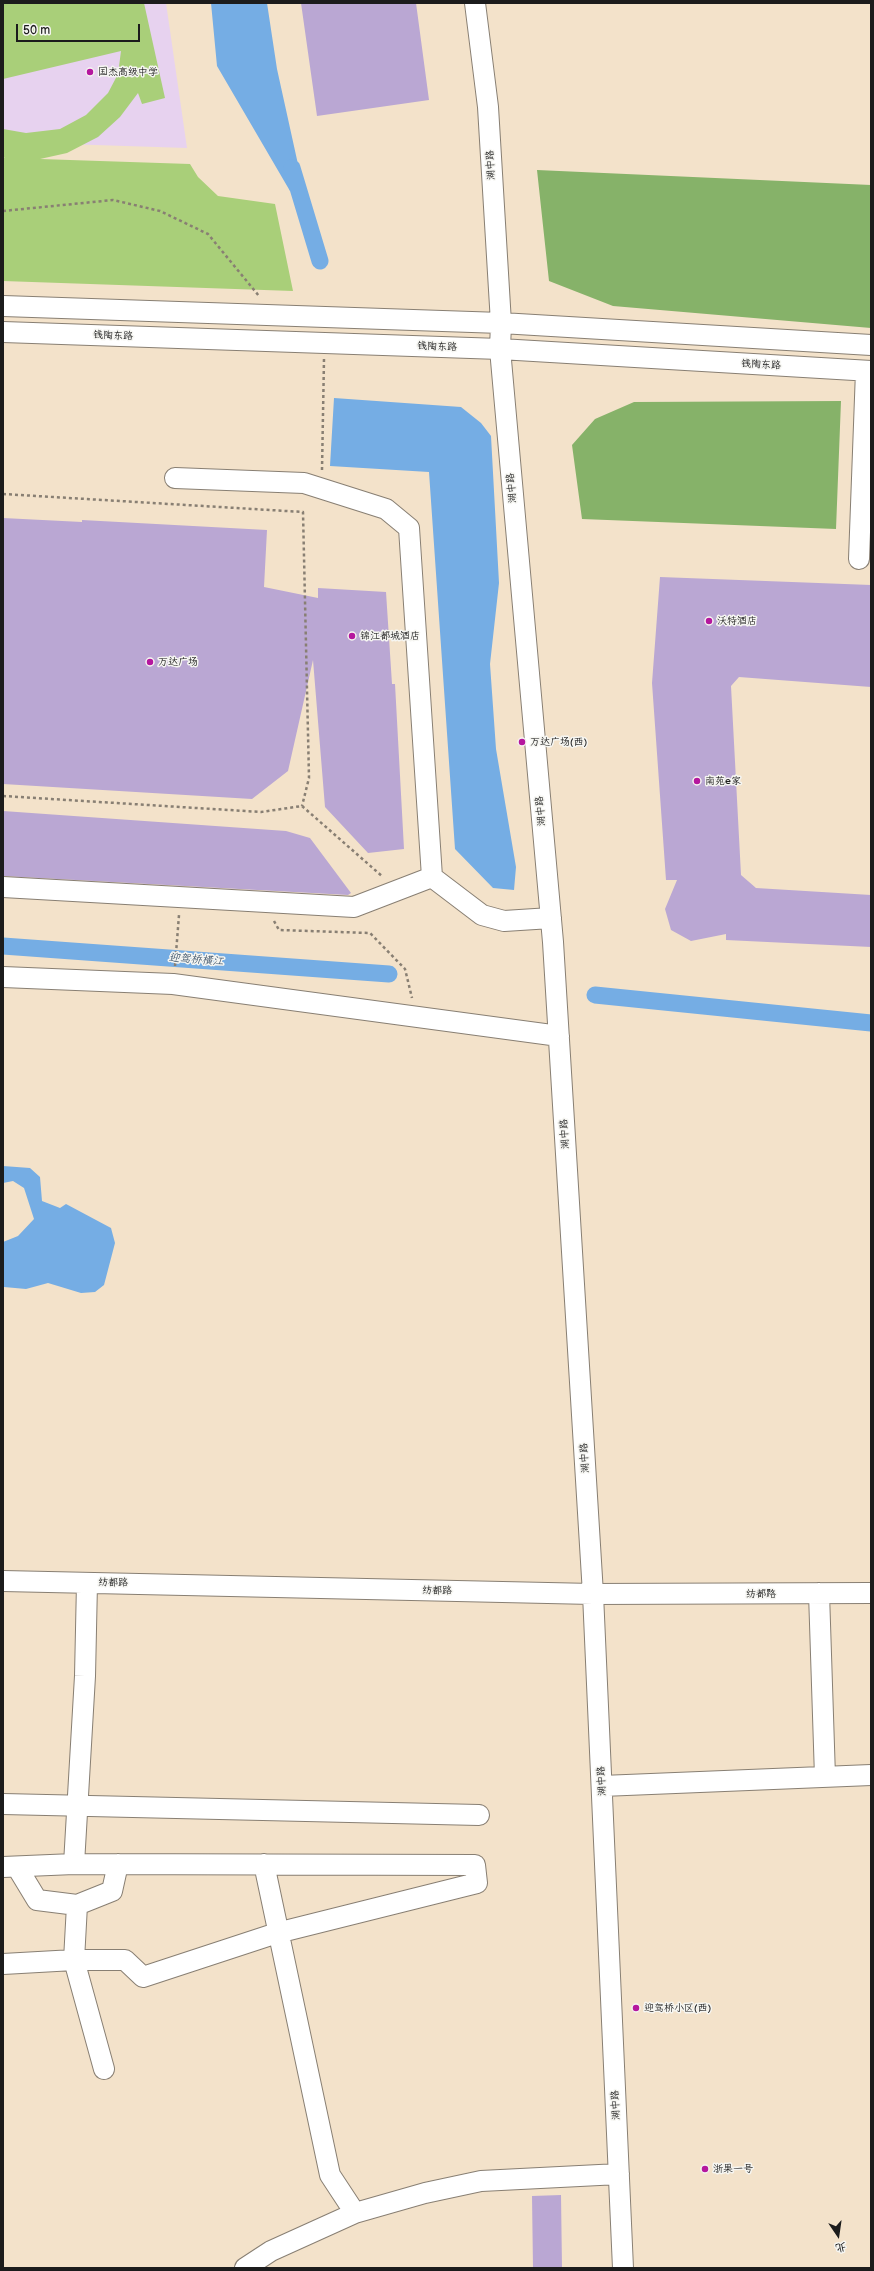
<!DOCTYPE html>
<meta charset="utf-8">
<style>
body{margin:0}
#map{position:relative;width:874px;height:2271px;overflow:hidden;background:#f3e2ca;font-family:"Balsamiq Sans","LXGW WenKai TC",sans-serif}
canvas{display:block}
.frame{position:absolute;inset:0;border:4px solid #1c1c1c;pointer-events:none}
.north{position:absolute;left:818px;top:2215px;width:40px;height:40px;-webkit-text-stroke:3px #f6f6f2;paint-order:stroke;rotate:167deg;font-size:11px;font-weight:700;line-height:16px;text-align:center;color:#1c1c1c}
.north::after{content:'';display:block;margin:auto;width:14px;height:18px;background:#1c1c1c;clip-path:polygon(50% 0,100% 100%,50% 72%,0 100%)}
.scale{position:absolute;left:16px;top:24px;width:124px;height:18px;box-sizing:border-box;border:2px solid #1c1c1c;border-top:0;padding-left:5px;font-size:12px;line-height:14px;white-space:nowrap;color:#1c1c1c;-webkit-text-stroke:3px #f6f6f2;paint-order:stroke}
</style>
<div id="map">
<canvas width="874" height="2271"></canvas>
<div class="frame"></div>
<div class="north">北</div>
<div class="scale">50 m</div>
</div>
<script>
const context = document.querySelector('canvas').getContext('2d');
context.lineJoin = 'round';
function paint(path, color) { context.fillStyle = color; context.fill(path, 'evenodd'); }
const shape = rows => new Path2D(rows.map(r => 'M' + r).join(''));
function stroke(path, color, width, dash) { context.strokeStyle = color; context.lineWidth = width; context.lineCap = dash ? 'butt' : 'round'; context.setLineDash(dash || []); context.stroke(path); }
function write(font, color, halo, rows, align = 'center') {
  context.font = font + ' "Balsamiq Sans","LXGW WenKai TC",sans-serif'; context.lineWidth = 3; context.setLineDash([]); context.textBaseline = 'middle'; context.strokeStyle = halo; context.fillStyle = color; for (const [text, x, y, turn = 0] of rows) {
    context.save(); context.translate(x, y); context.rotate((+turn || 0) * Math.PI / 180); context.textAlign = isNaN(turn) ? turn : align; if (halo) context.strokeText(text, 0, 0); context.fillText(text, 0, 0); context.restore();
  }
}
const built = shape([
 [3,3,166,3,187,148,3,142]
]);
const green = shape([
 [3,3,144,3,165,98,142,104,138,93,120,117,98,137,67,153,40,159,190,164,198,177,218,196,275,204,293,291,3,281,3,158,5,157,3,157,3,129,26,133,60,129,86,115,108,93,118,74,121,51,3,79]
]);
const forest = shape([
 [537,170,871,185,871,328,613,306,549,281],
 [841,401,836,529,582,519,572,445,595,419,634,402]
]);
const water = shape([
 [211,3,267,3,277,69,303,187,290,191,217,66],
 [334,398,461,407,481,423,491,436,499,583,490,664,496,749,516,867,514,890,493,888,455,849,429,472,330,466],
 [3,1166,30,1168,40,1177,42,1201,60,1208,66,1204,111,1228,115,1243,104,1285,95,1292,81,1293,48,1283,26,1289,4,1287,3,1242,18,1236,34,1219,24,1188,13,1181,3,1183]
]);
const canal = shape([
 [292,168,320,261],
 [3,946,389,974],
 [595,995,871,1023]
]);
const building = shape([
 [301,3,416,3,429,100,317,116],
 [3,518,82,522,82,520,267,530,264,587,318,598,318,588,386,592,392,684,395,684,404,849,368,853,325,807,313,660,288,771,252,799,3,784],
 [660,577,871,585,871,687,739,677,731,686,741,875,756,888,871,895,871,947,726,940,726,934,691,941,671,930,665,909,677,880,666,880,652,683],
 [3,811,286,831,310,838,351,893,348,895,3,876],
 [561,2195,562,2268,533,2268,532,2196]
]);
const path = shape([
 [3,211,113,200,160,211,208,234,259,296],
 [322,470,324,359],
 [3,494,303,512,309,778,302,806],
 [3,796,261,812,302,806,383,877],
 [274,921,279,930,370,933,405,969,412,998],
 [175,966,179,915]
]);
const minor = shape([
 [475,3,488,107,501,323,500,349,553,942,593,1594,623,2268],
 [3,306,501,323,871,345],
 [3,332,500,349,871,371],
 [175,478,304,483,386,509,409,528,432,877],
 [859,559,866,371],
 [3,887,354,907,432,877,482,915,504,921,551,918],
 [3,977,173,984,559,1036],
 [3,1581,593,1594,871,1593],
 [819,1593,825,1777],
 [602,1786,871,1775],
 [3,1804,479,1815],
 [74,1864,85,1676,87,1583],
 [264,1864,330,2175,355,2213],
 [3,1867,74,1864,475,1865,477,1883,277,1933,143,1977,125,1960,74,1960,3,1964],
 [17,1867,37,1900,77,1905,112,1891,118,1864],
 [77,1905,74,1960,104,2069],
 [245,2268,271,2251,355,2213,425,2193,481,2181,619,2174]
]);
const markers = [
 [90,72,4,"#b5179e"],
 [709,621,4,"#b5179e"],
 [352,636,4,"#b5179e"],
 [150,662,4,"#b5179e"],
 [522,742,4,"#b5179e"],
 [697,781,4,"#b5179e"],
 [636,2008,4,"#b5179e"],
 [705,2169,4,"#b5179e"]
];
const poiNames = [
 ["国杰高级中学",98,72],
 ["沃特酒店",717,621],
 ["锦江都城酒店",360,636],
 ["万达广场",158,662],
 ["万达广场(西)",530,742],
 ["南苑e家",705,781],
 ["迎驾桥小区(西)",644,2008],
 ["浙果一号",713,2169]
];
const streetNames = [
 ["湖中路",491,165,-93],
 ["钱陶东路",113,336,2],
 ["钱陶东路",437,347,2],
 ["钱陶东路",761,365,3],
 ["湖中路",512,488,-95],
 ["湖中路",541,811,-95],
 ["湖中路",565,1134,-94],
 ["湖中路",585,1458,-94],
 ["纺都路",113,1583,1],
 ["纺都路",437,1591,1],
 ["纺都路",761,1594],
 ["湖中路",602,1781,-93],
 ["湖中路",616,2105,-93]
];
const waterNames = [
 ["迎驾桥横江",196,960,4]
];
paint(built, '#e7d2ef');
paint(green, '#a9cf79');
paint(forest, '#86b269');
paint(water, '#75ade4');
stroke(canal, '#75ade4', 17);
paint(building, '#baa7d3');
stroke(minor, '#887f73', 22);
stroke(path, '#887f73', 2.5, [3, 3]);
stroke(minor, '#fff', 20);
for (const [x, y, r, color] of markers) { const dot = new Path2D(); dot.arc(x, y, r, 0, 2 * Math.PI); context.fillStyle = color; context.fill(dot); stroke(dot, '#f6f6f2', 1.5); }
write('10px', '#1c1c1c', '#f6f6f2', poiNames, 'left');
write('10px', '#1c1c1c', '#f6f6f2', streetNames);
write('italic 11px', '#40566c', '#f6f6f2', waterNames);
</script>
